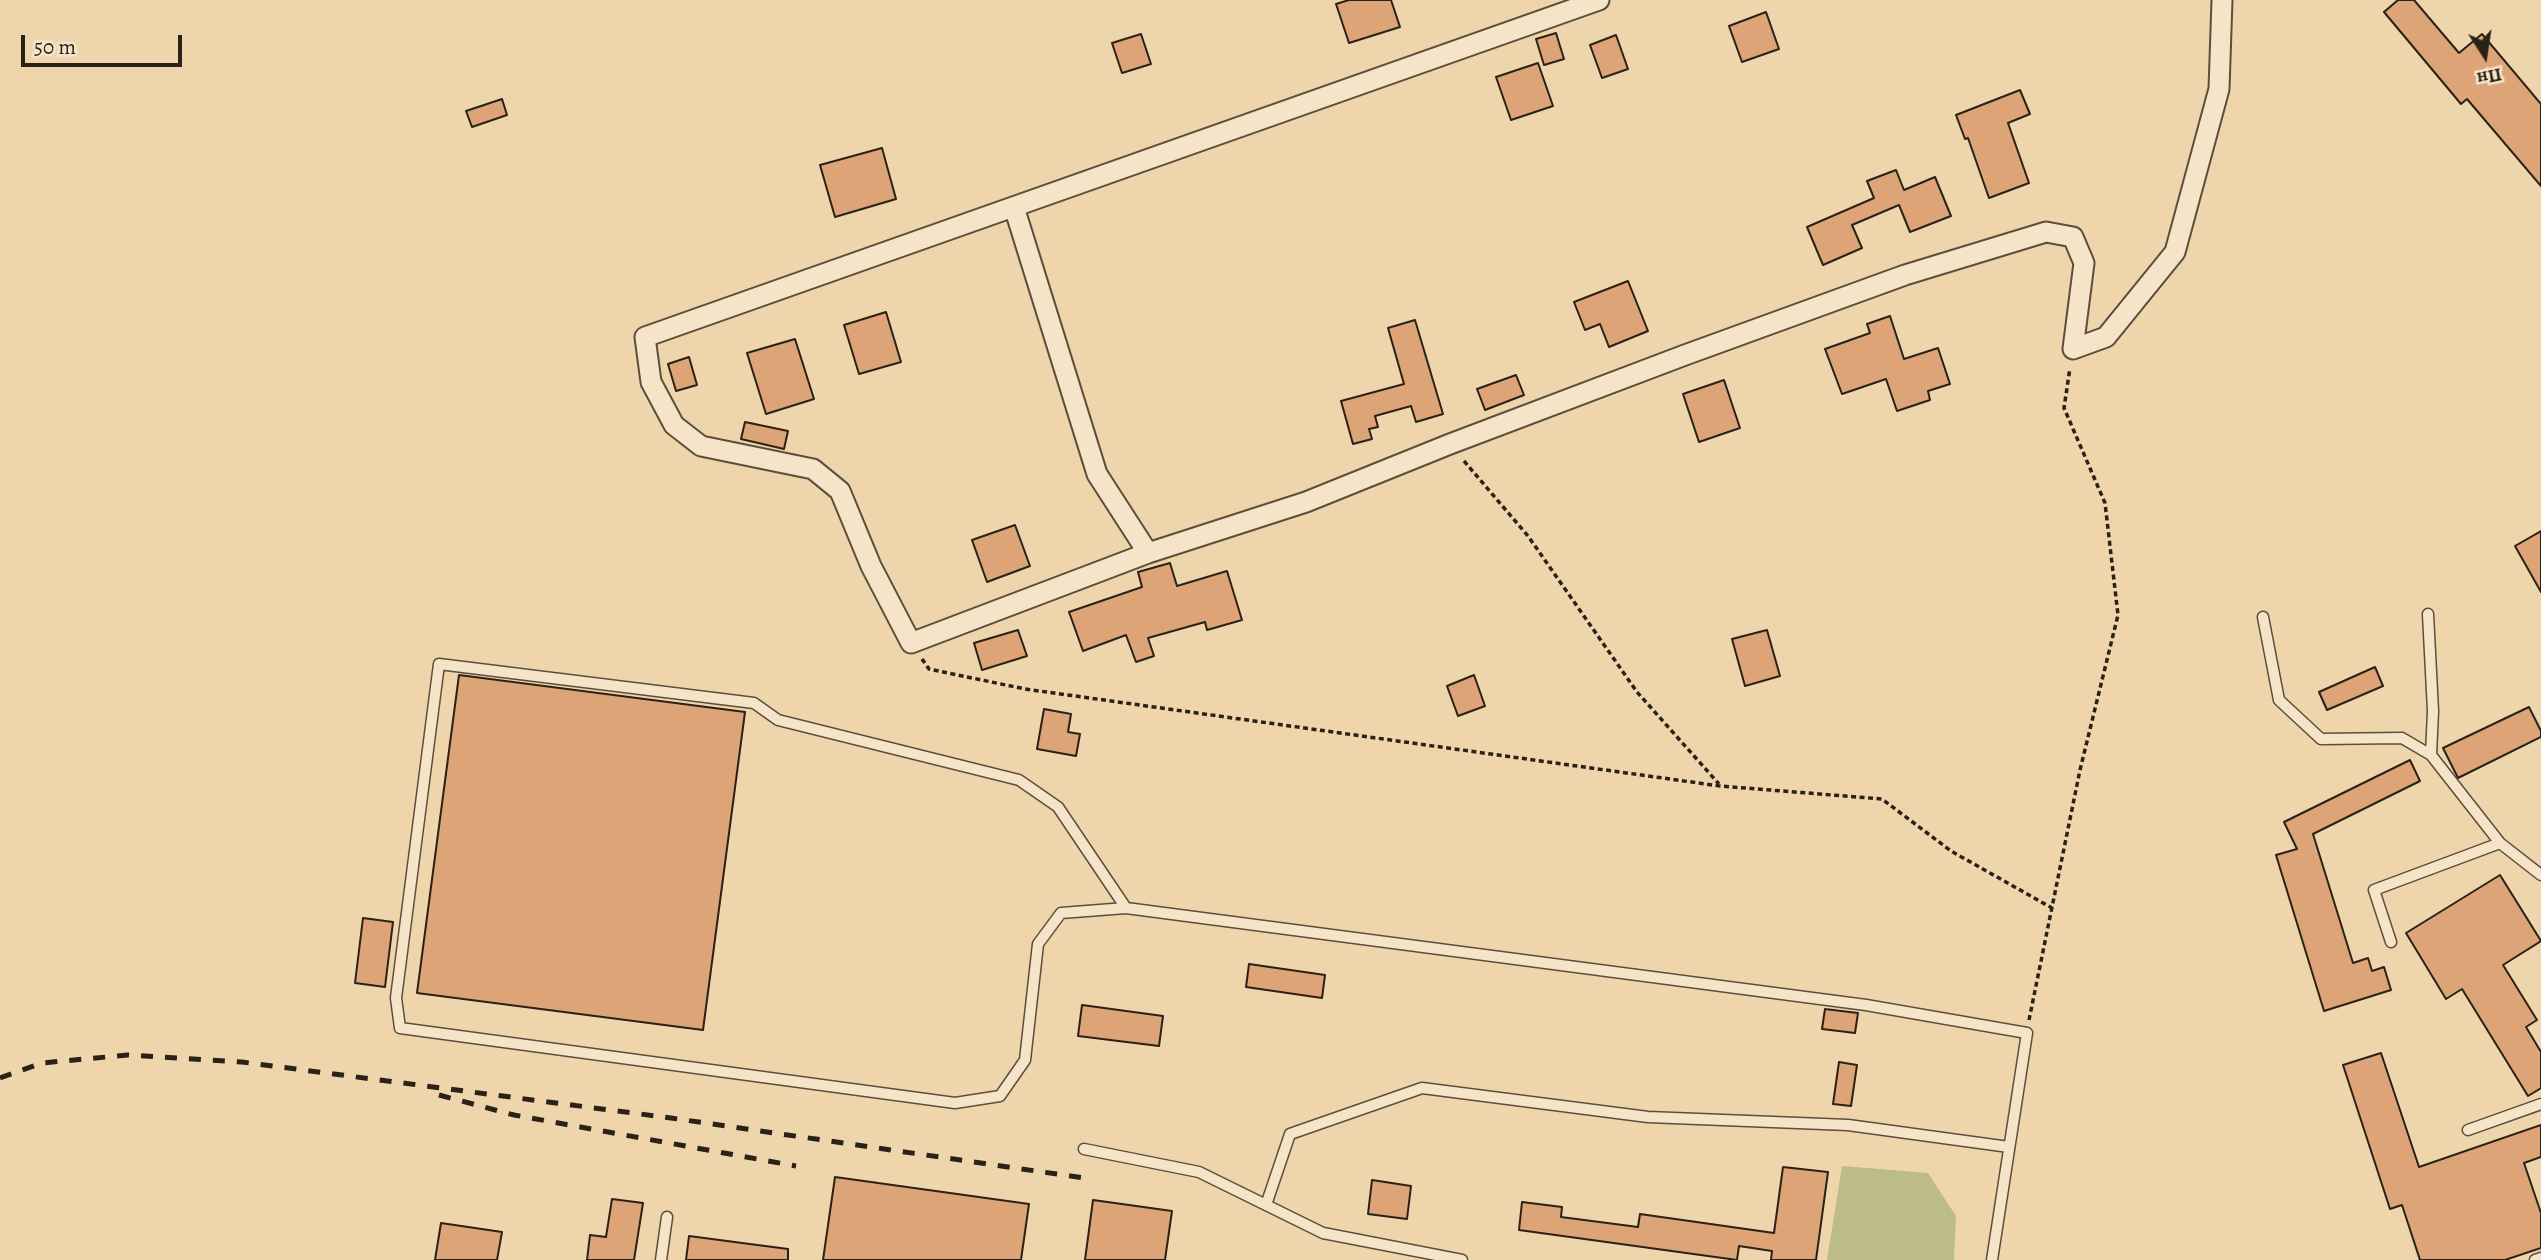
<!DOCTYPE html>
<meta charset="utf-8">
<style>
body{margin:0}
#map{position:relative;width:2541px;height:1260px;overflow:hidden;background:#efd5ab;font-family:Alegreya,serif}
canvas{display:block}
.north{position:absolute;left:2450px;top:21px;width:70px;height:70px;-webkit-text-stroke:5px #f5e4c8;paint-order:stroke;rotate:168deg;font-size:19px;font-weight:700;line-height:28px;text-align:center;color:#2a2117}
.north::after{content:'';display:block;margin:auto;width:24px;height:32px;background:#2a2117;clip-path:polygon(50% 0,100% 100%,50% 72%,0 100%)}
.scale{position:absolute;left:21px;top:35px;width:161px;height:32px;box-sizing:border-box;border:4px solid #2a2117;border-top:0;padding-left:9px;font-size:21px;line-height:24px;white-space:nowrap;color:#2a2117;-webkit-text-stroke:5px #f5e4c8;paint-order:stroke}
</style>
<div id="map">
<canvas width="2541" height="1260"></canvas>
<div class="north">Пн</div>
<div class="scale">50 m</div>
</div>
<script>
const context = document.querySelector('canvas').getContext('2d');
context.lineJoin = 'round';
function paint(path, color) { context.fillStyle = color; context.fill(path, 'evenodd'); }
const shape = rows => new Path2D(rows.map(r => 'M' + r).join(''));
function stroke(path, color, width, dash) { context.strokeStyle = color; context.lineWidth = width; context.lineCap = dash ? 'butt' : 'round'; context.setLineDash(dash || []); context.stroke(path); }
const green = shape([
 [1842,1166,1928,1173,1956,1216,1954,1260,1827,1260]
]);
const building = shape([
 [1349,0,1391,0,1400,27,1349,43,1336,4,1349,0],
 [2398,0,2414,0,2459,53,2482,34,2541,104,2541,186,2467,99,2461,104,2384,12,2398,0],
 [1766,12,1779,49,1742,62,1729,26,1766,12],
 [1556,33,1564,59,1544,65,1536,39,1556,33],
 [1141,34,1151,64,1122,73,1112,43,1141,34],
 [1616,35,1628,69,1602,78,1590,45,1616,35],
 [1538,63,1553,106,1511,120,1496,77,1538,63],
 [2020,90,2030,114,2008,123,2029,183,1989,198,1968,138,1965,139,1956,115,2020,90],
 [502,99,507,115,472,127,466,111,502,99],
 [882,148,896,199,835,217,820,165,882,148],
 [1896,170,1904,190,1935,177,1951,216,1910,232,1899,205,1852,225,1862,248,1823,265,1807,227,1874,198,1867,181,1896,170],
 [1628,281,1648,331,1609,347,1600,324,1585,330,1574,302,1628,281],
 [886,312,901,362,859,374,844,325,886,312],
 [1890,316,1904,359,1938,348,1950,384,1928,391,1930,400,1897,411,1886,379,1842,394,1825,349,1870,333,1867,324,1890,316],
 [1415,320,1443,414,1416,422,1411,406,1375,416,1378,427,1369,429,1372,439,1353,444,1341,401,1404,384,1388,328,1415,320],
 [795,339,814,399,766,414,747,353,795,339],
 [689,357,697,385,676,391,668,364,689,357],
 [1516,375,1524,395,1485,410,1477,389,1516,375],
 [1724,380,1740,428,1699,442,1683,394,1724,380],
 [745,422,788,431,784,449,741,439,745,422],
 [1015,525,1030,566,987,582,972,540,1015,525],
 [2541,531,2541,592,2515,546,2541,531],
 [1170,563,1177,586,1227,571,1242,620,1207,630,1205,622,1148,638,1154,656,1136,662,1126,635,1083,651,1069,612,1142,587,1138,572,1170,563],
 [1018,630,1027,656,982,670,974,643,1018,630],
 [1767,630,1780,676,1745,686,1732,639,1767,630],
 [2375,667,2383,686,2327,710,2319,692,2375,667],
 [459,675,745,712,703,1030,417,993,459,675],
 [1474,675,1485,706,1458,716,1447,686,1474,675],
 [2529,707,2541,731,2541,737,2458,778,2443,748,2529,707],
 [1044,709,1071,714,1068,732,1080,734,1076,756,1037,749,1044,709],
 [2410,760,2420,781,2313,834,2353,963,2368,958,2372,971,2384,967,2391,990,2324,1011,2276,855,2297,849,2284,822,2410,760],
 [2500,875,2541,941,2503,965,2537,1020,2526,1027,2541,1052,2541,1088,2528,1096,2462,989,2446,999,2406,933,2500,875],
 [363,918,393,922,385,987,355,983,363,918],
 [1249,964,1325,975,1322,998,1246,987,1249,964],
 [1082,1005,1163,1016,1159,1046,1078,1036,1082,1005],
 [1825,1009,1858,1013,1855,1033,1822,1029,1825,1009],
 [2381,1053,2419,1167,2541,1125,2541,1157,2524,1163,2541,1213,2541,1248,2505,1260,2420,1260,2402,1205,2390,1209,2343,1065,2381,1053],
 [1839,1062,1857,1065,1851,1106,1833,1104,1839,1062],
 [1783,1167,1828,1172,1816,1260,1771,1260,1772,1251,1739,1246,1737,1260,1519,1230,1522,1202,1562,1207,1561,1217,1638,1227,1640,1214,1774,1233,1783,1167],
 [835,1177,1029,1204,1021,1260,823,1260,835,1177],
 [1372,1180,1411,1186,1407,1219,1368,1214,1372,1180],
 [612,1199,643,1203,634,1260,587,1260,590,1235,606,1237,612,1199],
 [1093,1200,1172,1211,1165,1260,1085,1260,1093,1200],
 [441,1223,502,1232,497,1260,435,1260,441,1223],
 [689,1236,788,1249,788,1260,686,1260,689,1236]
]);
const path = shape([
 [1464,461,1528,536,1637,692,1719,784],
 [922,659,929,669,1025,689,1720,786,1882,799,1951,851,2052,908],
 [2029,1020,2080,770,2118,615,2105,503,2064,408,2070,368]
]);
const service = shape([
 [2428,614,2433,711,2431,755,2500,843,2541,875],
 [2263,617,2279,700,2321,739,2402,738,2431,755],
 [1126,908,1058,807,1019,780,778,720,754,703,439,664,396,998,400,1028,955,1103,1000,1096,1025,1060,1038,944,1061,913,1126,908,1866,1005,2027,1033,1992,1260],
 [2391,942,2374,890,2500,843],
 [2468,1130,2541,1104],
 [1084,1149,1199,1172,1323,1233,1462,1260],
 [1266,1205,1290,1134,1422,1088,1648,1117,1848,1125,2009,1147],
 [661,1260,667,1217],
 [2535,1260,2541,1258]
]);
const minor = shape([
 [1599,0,645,337,651,382,674,425,701,446,813,469,840,491,871,566,911,643,1148,553,1306,502,1450,444,1685,355,1905,275,2046,232,2073,237,2084,263,2073,349,2106,337,2175,252,2219,89,2222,0],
 [1014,207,1097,474,1148,553]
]);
const rail = shape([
 [0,1078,42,1063,128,1055,242,1062,671,1118,1084,1178],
 [439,1095,514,1115,796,1166]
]);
paint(green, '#bcbc87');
paint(building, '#dda477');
stroke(building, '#2a2117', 2);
stroke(service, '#5b4e3c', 13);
stroke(minor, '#5b4e3c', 23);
stroke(path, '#2a2117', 3.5, [5, 3.5]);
stroke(service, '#f5e4c8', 10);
stroke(minor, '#f5e4c8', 19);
stroke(rail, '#2a2117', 5, [12, 12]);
</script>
